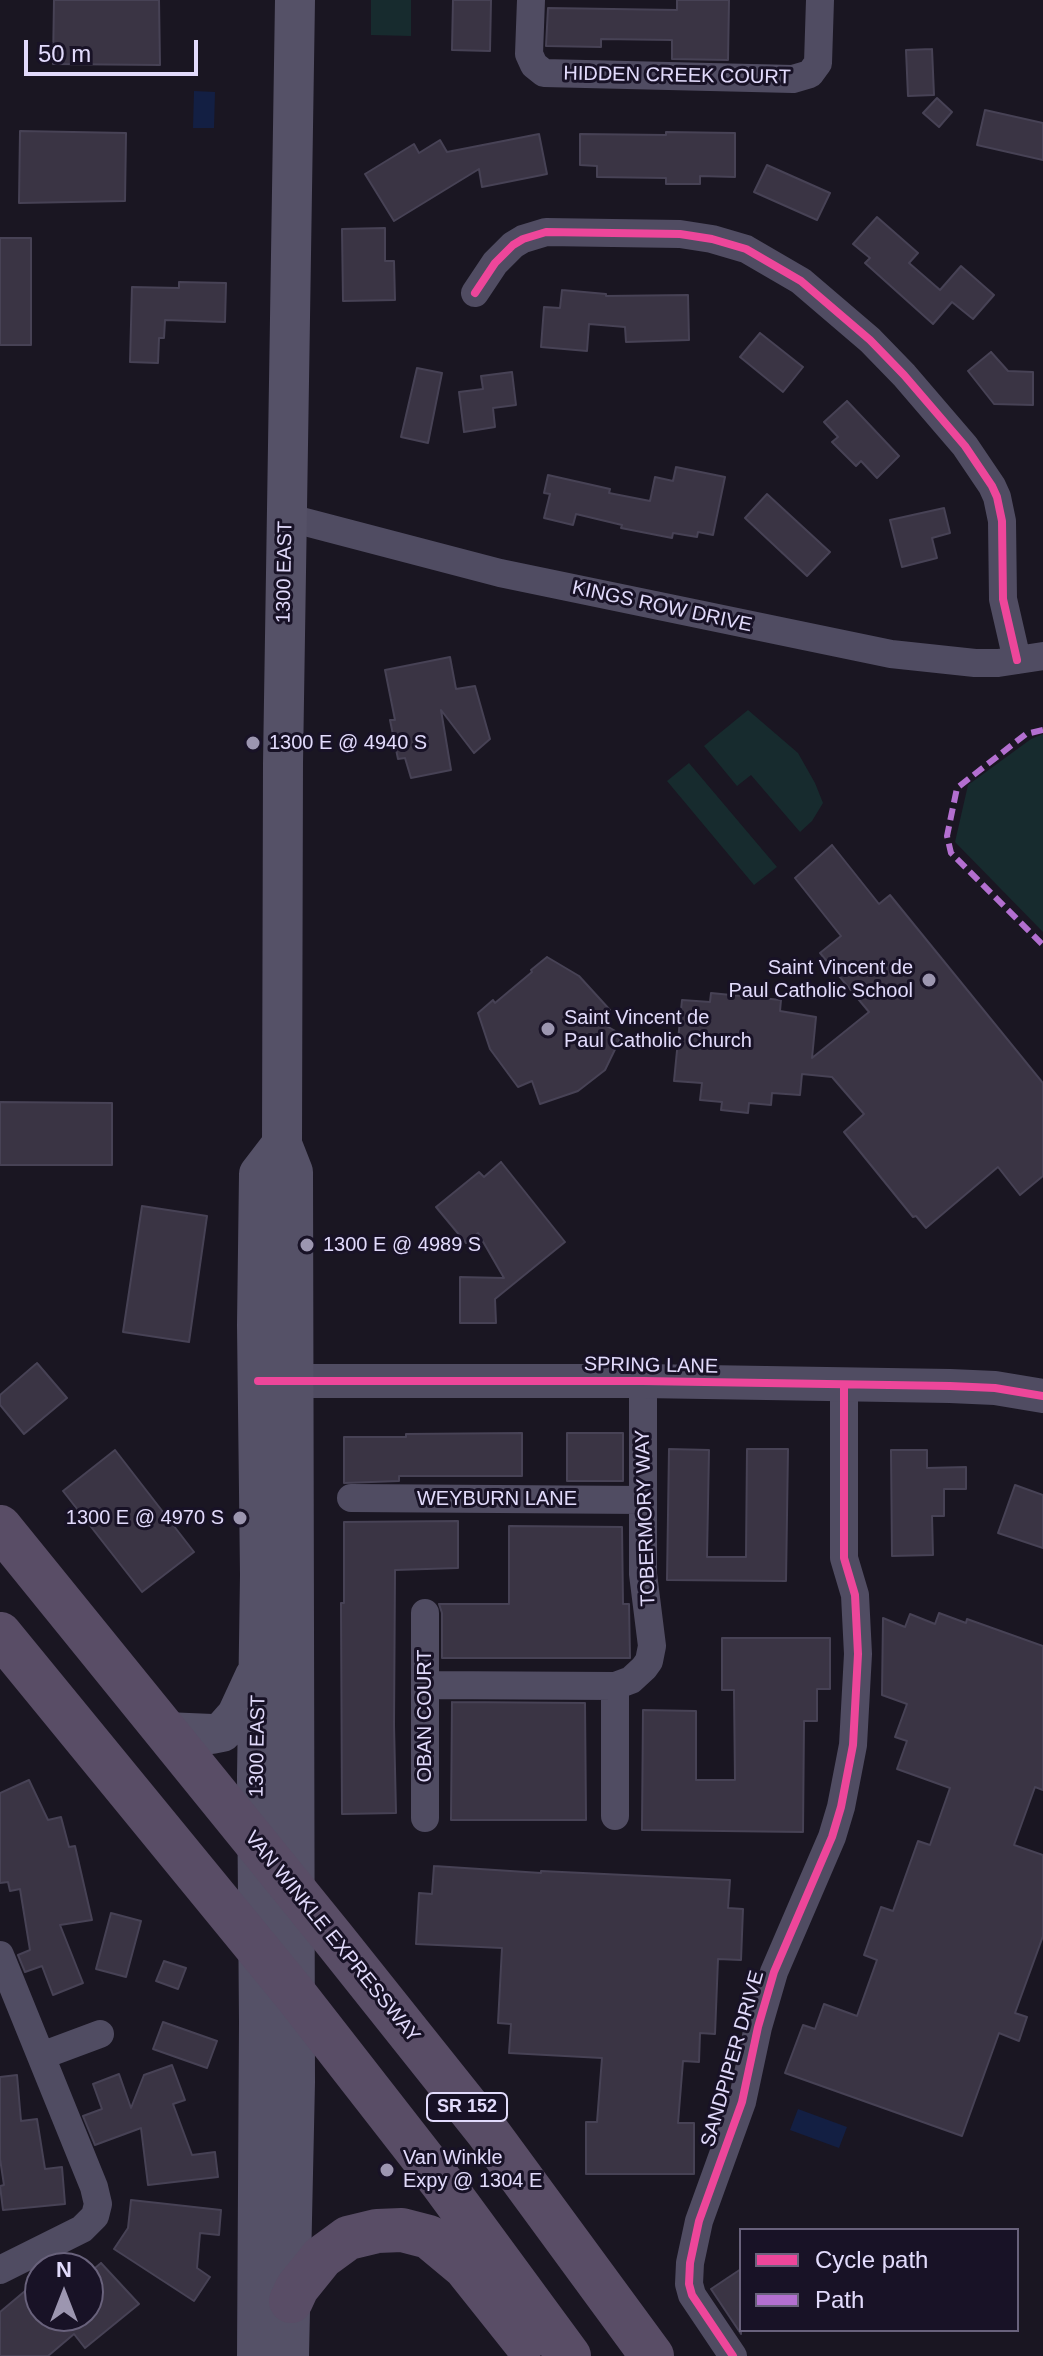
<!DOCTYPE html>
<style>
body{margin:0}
#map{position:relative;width:1043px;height:2356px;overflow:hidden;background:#1a1622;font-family:Arial,sans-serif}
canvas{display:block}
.legend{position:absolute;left:739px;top:2228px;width:280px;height:104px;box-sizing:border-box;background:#181226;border:2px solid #69627c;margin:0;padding:10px 14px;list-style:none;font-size:24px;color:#e2dbfc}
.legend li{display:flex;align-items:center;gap:16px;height:40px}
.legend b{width:40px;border:2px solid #69627c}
.north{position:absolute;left:24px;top:2252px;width:80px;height:80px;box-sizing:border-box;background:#181226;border:2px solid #69627c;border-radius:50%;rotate:0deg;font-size:22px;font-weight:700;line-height:32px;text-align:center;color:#e2dbfc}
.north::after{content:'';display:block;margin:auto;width:28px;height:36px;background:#9c96b0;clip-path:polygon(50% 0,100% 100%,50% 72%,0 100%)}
.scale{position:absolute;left:24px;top:40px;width:174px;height:36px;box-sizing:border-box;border:4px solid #e2dbfc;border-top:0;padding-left:10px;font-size:24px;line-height:28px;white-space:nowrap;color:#e2dbfc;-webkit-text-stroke:6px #181226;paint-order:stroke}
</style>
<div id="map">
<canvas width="1043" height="2356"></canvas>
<ul class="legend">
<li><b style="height:10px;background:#ed469a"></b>Cycle path</li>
<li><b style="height:10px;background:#b36fd0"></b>Path</li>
</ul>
<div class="north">N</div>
<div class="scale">50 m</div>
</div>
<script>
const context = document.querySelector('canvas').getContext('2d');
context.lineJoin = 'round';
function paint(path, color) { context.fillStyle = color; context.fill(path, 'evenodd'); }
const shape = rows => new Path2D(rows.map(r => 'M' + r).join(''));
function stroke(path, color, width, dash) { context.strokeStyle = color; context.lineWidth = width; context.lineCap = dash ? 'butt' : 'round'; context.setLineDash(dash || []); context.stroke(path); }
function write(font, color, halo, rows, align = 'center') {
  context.font = font + ' Arial,sans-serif'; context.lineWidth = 6; context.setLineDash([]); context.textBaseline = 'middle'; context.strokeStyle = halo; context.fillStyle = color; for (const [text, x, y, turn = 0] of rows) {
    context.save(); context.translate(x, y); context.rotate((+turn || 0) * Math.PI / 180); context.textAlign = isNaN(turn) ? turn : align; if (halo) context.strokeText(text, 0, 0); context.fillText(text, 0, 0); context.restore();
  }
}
const green = shape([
 [371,0,411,0,411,36,371,35],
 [748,710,798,753,815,783,823,803,812,821,800,832,751,775,737,786,704,746],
 [1043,734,1043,932,955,842,968,785,1031,739],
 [689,763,777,867,754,885,667,781]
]);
const water = shape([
 [194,91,215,92,214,128,193,128],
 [798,2109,847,2127,839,2148,790,2130]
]);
const building = shape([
 [54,0,159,0,160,65,53,64,54,0],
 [453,0,491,0,490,51,452,50,453,0],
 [677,0,729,0,728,60,672,59,672,40,601,39,601,47,546,46,548,8,677,10,677,0],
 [932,49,934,95,908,96,906,50,932,49],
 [937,98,952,112,939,127,923,113,937,98],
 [985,110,1043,123,1043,160,977,145,985,110],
 [20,131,126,133,125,201,19,203,20,131],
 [666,132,735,133,735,177,700,176,700,184,666,184,666,178,597,177,597,166,580,165,580,134,666,135,666,132],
 [539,134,547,174,482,187,479,169,394,221,365,174,414,144,419,153,440,140,447,152,539,134],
 [767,165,830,193,817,220,754,192,767,165],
 [877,217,918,253,909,263,940,290,961,266,994,295,973,319,952,302,933,324,865,263,870,258,853,244,877,217],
 [385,228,385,261,394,261,395,300,343,301,342,229,385,228],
 [0,238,31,238,31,345,0,345,0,238],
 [179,282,226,283,225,322,165,320,164,338,159,338,158,363,130,362,132,287,179,288,179,282],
 [562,290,606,294,606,296,688,295,689,340,626,342,625,327,589,324,587,351,541,347,544,307,560,308,562,290],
 [760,333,803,367,783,392,740,357,760,333],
 [991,352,1008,371,1033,372,1033,405,994,404,968,371,991,352],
 [417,368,442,373,428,443,401,437,417,368],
 [512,372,516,405,493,408,495,427,464,432,459,392,483,389,481,376,512,372],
 [847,401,899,456,877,478,861,461,856,466,832,442,838,437,824,422,847,401],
 [676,467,725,477,713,535,698,532,697,537,673,533,672,538,621,528,622,525,576,514,573,525,544,518,550,494,544,493,548,475,610,489,609,493,650,501,655,477,673,481,676,467],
 [767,494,830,552,807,576,745,518,767,494],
 [944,508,950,533,932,538,937,558,902,567,890,520,944,508],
 [450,657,456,689,475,686,490,739,474,753,441,710,451,770,411,778,405,758,398,759,390,720,395,720,385,670,450,657],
 [832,845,879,904,890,895,1043,1083,1043,1176,1020,1195,998,1167,926,1228,916,1216,913,1217,844,1132,864,1114,832,1077,802,1074,800,1095,772,1093,771,1105,749,1103,748,1113,721,1110,722,1102,700,1100,702,1083,674,1081,682,1000,710,1002,711,993,781,1000,780,1011,816,1017,812,1058,869,1012,820,953,841,936,795,878,832,845],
 [547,957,579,976,610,1010,600,1022,622,1035,605,1070,578,1091,540,1104,532,1081,518,1087,490,1049,478,1013,493,1000,495,1003,532,972,531,970,547,957],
 [0,1102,112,1103,112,1165,0,1165,0,1102],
 [501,1162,565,1242,495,1299,496,1323,460,1323,460,1277,504,1278,478,1233,466,1243,436,1207,479,1172,484,1177,501,1162],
 [142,1206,207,1216,189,1342,123,1332,142,1206],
 [37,1363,67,1398,24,1434,0,1405,0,1395,37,1363],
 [522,1433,522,1476,399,1476,399,1481,344,1483,344,1437,406,1437,406,1434,522,1433],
 [567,1433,623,1433,623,1481,567,1481,567,1433],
 [669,1449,709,1450,707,1557,746,1557,747,1449,788,1449,786,1581,667,1580,669,1449],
 [115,1450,194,1552,142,1592,63,1491,115,1450],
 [891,1450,927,1450,927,1468,966,1467,966,1489,944,1489,944,1516,932,1516,933,1555,892,1556,891,1450],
 [1015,1485,1043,1495,1043,1548,998,1533,1015,1485],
 [458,1521,458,1568,395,1570,394,1725,396,1813,342,1814,341,1603,344,1603,344,1522,458,1521],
 [509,1526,622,1527,623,1604,629,1604,630,1658,442,1658,442,1613,439,1604,509,1604,509,1526],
 [939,1613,966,1623,967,1619,1043,1646,1043,1790,1035,1787,1014,1845,1043,1855,1043,1936,1015,2013,1027,2017,1019,2041,999,2033,962,2136,785,2073,803,2025,815,2029,824,2004,857,2016,877,1960,864,1955,881,1907,893,1911,918,1841,930,1845,950,1788,897,1769,907,1741,895,1737,907,1704,882,1695,883,1618,905,1627,910,1614,935,1624,939,1613],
 [722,1638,830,1638,830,1689,817,1689,817,1721,804,1721,803,1832,642,1830,643,1710,696,1711,696,1780,735,1780,734,1690,722,1690,722,1638],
 [452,1702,585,1703,586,1820,451,1820,452,1702],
 [29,1780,48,1820,61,1817,69,1847,75,1846,92,1920,60,1925,83,1983,53,1995,42,1966,25,1972,18,1955,30,1950,20,1889,10,1891,8,1882,0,1883,0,1793,29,1780],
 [434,1866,541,1873,541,1871,730,1880,728,1908,743,1909,741,1960,718,1959,715,2034,700,2033,699,2062,683,2061,678,2123,694,2123,694,2174,586,2174,586,2122,597,2122,602,2058,509,2053,511,2024,498,2023,502,1948,416,1944,419,1893,432,1894,434,1866],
 [111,1913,141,1921,126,1977,96,1969,111,1913],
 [164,1961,186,1968,178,1989,156,1981,164,1961],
 [163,2022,217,2041,207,2068,153,2049,163,2022],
 [172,2065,185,2100,173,2104,192,2155,215,2152,218,2177,148,2185,141,2128,95,2145,83,2116,102,2109,93,2084,119,2074,131,2108,144,2075,172,2065],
 [17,2075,21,2121,37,2119,45,2169,62,2167,65,2204,3,2210,0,2186,4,2185,0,2159,0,2077,17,2075],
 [131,2200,221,2210,219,2235,200,2233,197,2268,210,2277,194,2301,114,2249,128,2228,131,2200],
 [101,2263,139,2304,85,2348,74,2334,48,2356,0,2356,0,2312,25,2291,40,2308,40,2316,88,2316,88,2274,101,2263],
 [741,2269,741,2334,711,2289,741,2269]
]);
const minor = shape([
 [531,0,529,54,534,65,544,73,793,79,810,74,818,63,820,0],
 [475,293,495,263,513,245,523,239,546,232,680,234,712,239,746,249,801,281,870,340,904,375,965,446,992,486,997,497,1002,521,1003,599,1017,660],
 [286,517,500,573,891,654,975,663,998,663,1043,656],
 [351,1498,643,1500],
 [425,1613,425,1818],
 [425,1685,615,1686,631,1680,644,1668,649,1661,652,1646,643,1574,643,1381],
 [615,1686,615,1816],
 [0,1955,94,2187,98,2204,95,2216,82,2229,0,2270],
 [41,2056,100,2034],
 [733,2356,692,2295,689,2284,690,2263,699,2221,742,2102,758,2027,774,1972,832,1837,841,1807,853,1745,858,1654,855,1595,844,1558,844,1385]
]);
const tertiary = shape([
 [268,1381,643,1381,950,1386,995,1388,1043,1396]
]);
const secondary = shape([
 [165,1732,212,1734,222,1732,237,1715,255,1676],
 [257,2356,259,2022,257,1777,260,1575,257,1325,259,1174,282,1144],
 [289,2356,295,2082,293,1172,282,1144,283,763,295,0]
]);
const primary = shape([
 [0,1527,334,1939,487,2131,652,2356],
 [0,1634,294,1993,442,2183,569,2356],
 [291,2301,297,2288,322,2257,348,2238,377,2231,402,2230,429,2237,465,2267,524,2341]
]);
const quiet = shape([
 [1043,730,1026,734,957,788,947,836,951,853,1043,945]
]);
const cycleway = shape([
 [475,293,495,263,513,245,523,239,546,232,680,234,712,239,746,249,801,281,870,340,904,375,965,446,992,486,997,497,1002,521,1003,599,1017,660],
 [258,1381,643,1381,950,1386,995,1388,1043,1396],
 [733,2356,692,2295,689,2284,690,2263,699,2221,742,2102,758,2027,774,1972,832,1837,841,1807,853,1745,858,1654,855,1595,844,1558,844,1385]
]);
const markers = [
 [253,743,8,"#9c96b0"],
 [929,980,8,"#9c96b0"],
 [548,1029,8,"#9c96b0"],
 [307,1245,8,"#9c96b0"],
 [240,1518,8,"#9c96b0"],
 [387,2170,8,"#9c96b0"]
];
const shields = [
 [467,2107,80]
];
const shieldNames = [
 ["SR 152",467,2107]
];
const streetNames = [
 ["HIDDEN CREEK COURT",677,76,1],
 ["1300 EAST",285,572,-89],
 ["KINGS ROW DRIVE",662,607,12],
 ["SPRING LANE",651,1366,1],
 ["WEYBURN LANE",497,1499],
 ["TOBERMORY WAY",646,1518,-92],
 ["OBAN COURT",425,1716,-90],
 ["1300 EAST",258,1746,-89],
 ["VAN WINKLE EXPRESSWAY",332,1937,51],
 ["SANDPIPER DRIVE",733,2059,-74]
];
const poiNames = [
 ["1300 E @ 4940 S",269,743],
 ["Saint Vincent de",913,968,"right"],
 ["Paul Catholic School",913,991,"right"],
 ["Saint Vincent de",564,1018],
 ["Paul Catholic Church",564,1041],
 ["1300 E @ 4989 S",323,1245],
 ["1300 E @ 4970 S",224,1518,"right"],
 ["Van Winkle",403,2158],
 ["Expy @ 1304 E",403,2181]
];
paint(green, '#172b2e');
paint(water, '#131f43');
paint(building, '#3a3444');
stroke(building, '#474255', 2);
stroke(minor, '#504c62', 28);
stroke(tertiary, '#504c62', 34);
stroke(secondary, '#555167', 40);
stroke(primary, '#594d66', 44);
stroke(quiet, '#b36fd0', 6, [12, 6]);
stroke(cycleway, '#ed469a', 8);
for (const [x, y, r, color] of markers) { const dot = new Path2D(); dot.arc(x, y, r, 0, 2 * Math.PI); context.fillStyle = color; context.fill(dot); stroke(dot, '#181226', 3); }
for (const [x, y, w] of shields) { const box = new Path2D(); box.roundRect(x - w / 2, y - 14, w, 28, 6); context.fillStyle = '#181226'; context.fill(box); stroke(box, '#e2dbfc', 2); }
write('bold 18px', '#e2dbfc', null, shieldNames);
write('20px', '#e2dbfc', '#181226', streetNames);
write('20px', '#e2dbfc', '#181226', poiNames, 'left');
</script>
